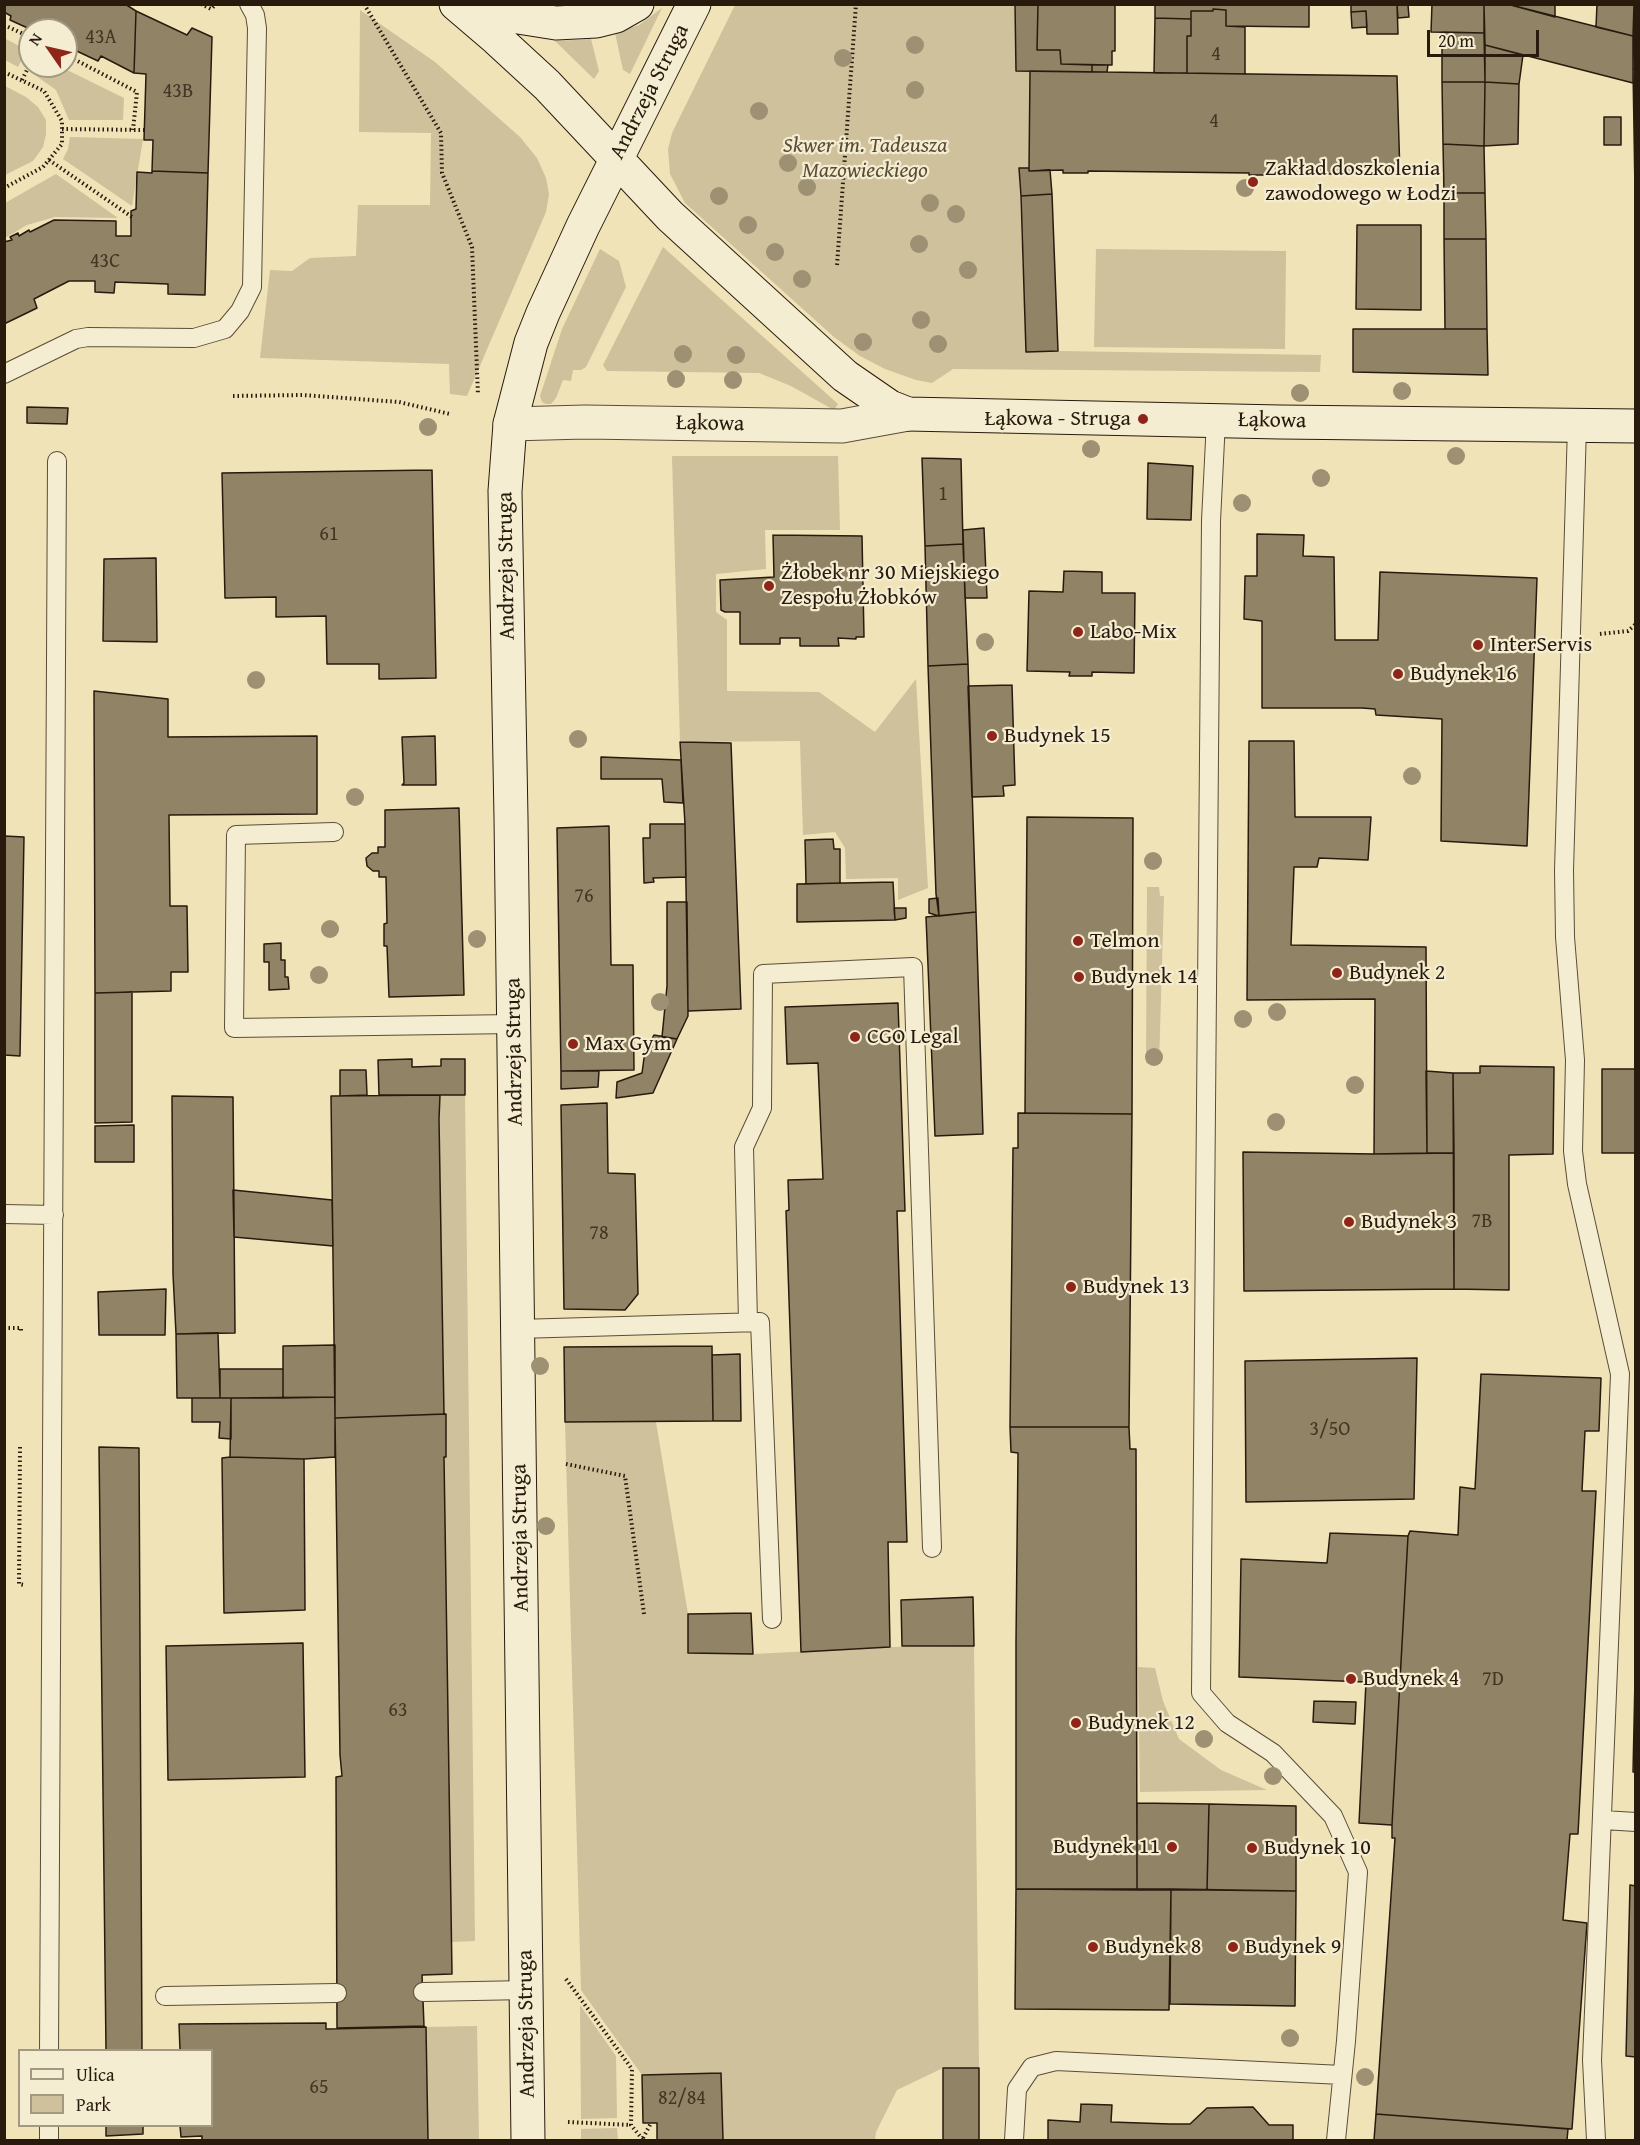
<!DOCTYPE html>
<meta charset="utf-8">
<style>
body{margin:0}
#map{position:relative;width:1640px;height:2145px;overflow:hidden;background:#f0e3b8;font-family:"Gentium Book Plus",serif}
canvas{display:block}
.frame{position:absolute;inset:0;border:6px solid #281b0e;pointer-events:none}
.legend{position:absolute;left:18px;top:2049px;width:195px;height:78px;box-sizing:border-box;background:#f5edd1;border:2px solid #a39983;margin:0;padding:8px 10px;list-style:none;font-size:18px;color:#281b0e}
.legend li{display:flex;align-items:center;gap:12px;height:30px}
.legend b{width:30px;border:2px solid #a39983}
.north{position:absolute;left:18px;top:18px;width:60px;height:60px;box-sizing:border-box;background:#f5edd1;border:2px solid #a39983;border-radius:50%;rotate:304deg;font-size:16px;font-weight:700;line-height:24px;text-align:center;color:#281b0e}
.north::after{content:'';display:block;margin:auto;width:21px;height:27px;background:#8f2418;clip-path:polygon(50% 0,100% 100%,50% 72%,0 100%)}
.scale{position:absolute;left:1427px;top:30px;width:112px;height:27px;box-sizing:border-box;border:3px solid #281b0e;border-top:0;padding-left:8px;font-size:18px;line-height:21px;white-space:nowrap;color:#281b0e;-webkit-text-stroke:4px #f5edd1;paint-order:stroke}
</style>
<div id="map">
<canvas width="1640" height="2145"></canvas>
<div class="frame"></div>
<ul class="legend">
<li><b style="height:8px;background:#f5edd1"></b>Ulica</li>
<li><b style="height:16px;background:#cec19b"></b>Park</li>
</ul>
<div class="north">N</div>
<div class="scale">20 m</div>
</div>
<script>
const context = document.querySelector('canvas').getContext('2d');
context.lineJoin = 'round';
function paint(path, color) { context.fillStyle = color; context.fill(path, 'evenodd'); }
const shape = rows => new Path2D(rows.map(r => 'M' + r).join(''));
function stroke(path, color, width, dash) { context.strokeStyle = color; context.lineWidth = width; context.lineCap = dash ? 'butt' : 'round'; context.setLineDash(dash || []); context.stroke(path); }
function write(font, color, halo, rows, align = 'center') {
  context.font = font + ' "Gentium Book Plus",serif'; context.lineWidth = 4.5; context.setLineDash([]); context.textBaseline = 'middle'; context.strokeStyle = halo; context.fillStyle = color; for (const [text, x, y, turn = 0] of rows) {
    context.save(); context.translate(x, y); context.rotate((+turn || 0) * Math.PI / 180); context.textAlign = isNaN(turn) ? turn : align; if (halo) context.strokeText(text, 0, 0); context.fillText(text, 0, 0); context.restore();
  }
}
const green = shape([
 [735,5,1015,5,1016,71,1030,71,1029,168,1019,169,1026,352,1058,351,1321,355,1320,372,953,369,932,383,916,380,885,369,860,356,834,337,685,203,670,174,668,149,672,133],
 [662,8,630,74,623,70,615,33,639,25],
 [360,10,435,62,520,137,537,158,546,178,549,194,546,212,467,396,450,394,449,364,260,358,270,270,292,271,310,258,356,256,358,205,430,205,431,133,359,132],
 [4,38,27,50,18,67,5,60],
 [591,39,599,71,594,79,555,41],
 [36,66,59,66,124,98,123,120,69,120,56,90,32,73],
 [5,86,26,97,38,107,46,120,46,134,43,147,33,161,5,175],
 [70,137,143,139,132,206,63,159,68,149],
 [56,174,118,218,55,217,27,225,5,238,5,203],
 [663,247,838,404,834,410,791,386,759,373,607,371,603,365],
 [600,249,619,261,626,287,586,367,581,370,573,370,571,381,563,380,556,398,551,404,546,404,542,402,540,396,562,329],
 [1096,249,1286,251,1285,349,1094,347],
 [672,456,838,456,840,530,765,530,766,569,716,574,716,612,727,620,727,691,819,692,875,732,916,679,928,888,898,900,898,878,846,879,845,848,835,832,803,835,800,741,680,742],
 [1147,887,1159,887,1160,896,1164,896,1159,1064,1146,1063],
 [440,1095,465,1095,475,1941,451,1942,444,1457,446,1456,446,1415,444,1414,439,1119],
 [565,1422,656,1422,688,1614,688,1653,753,1654,890,1647,974,1646,979,2068,943,2068,897,2090,876,2132,875,2140,723,2140,721,2073,642,2075,581,1990],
 [1138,1667,1155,1668,1163,1701,1179,1739,1221,1770,1267,1790,1140,1792],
 [580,2005,616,2056,617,2118,581,2119],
 [477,2026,479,2140,428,2140,426,2027],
 [617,2128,618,2140,581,2140,581,2129]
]);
const building = shape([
 [4,4,125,4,136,11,134,73,101,56,98,61,66,46,66,30,32,30,10,20,11,16,4,12,4,4],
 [1015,4,1038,4,1037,50,1060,50,1061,64,1092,65,1092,72,1016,71,1015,4],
 [1038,4,1115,4,1115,51,1112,51,1112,65,1061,64,1060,50,1037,50,1038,4],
 [1155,4,1309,4,1309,27,1226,26,1226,10,1213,9,1213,11,1191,11,1191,19,1155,18,1155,4],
 [1351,4,1397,4,1398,34,1367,34,1366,11,1351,12,1351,4],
 [1432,4,1484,4,1484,33,1431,32,1432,4],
 [1484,4,1507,4,1633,36,1633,83,1485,45,1484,4],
 [1507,4,1555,4,1555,17,1507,4],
 [1597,4,1634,4,1633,36,1596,27,1597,4],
 [1634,4,1636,4,1636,69,1633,69,1634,4],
 [1397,5,1408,5,1409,17,1398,18,1397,5],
 [1213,9,1226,10,1226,26,1245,27,1245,74,1187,73,1187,36,1191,36,1191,11,1213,11,1213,9],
 [136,11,187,35,192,28,212,37,208,173,152,171,153,140,144,140,146,74,134,73,136,11],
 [1366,11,1367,27,1352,28,1351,12,1366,11],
 [1155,18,1191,19,1191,36,1187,36,1187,73,1154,73,1155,18],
 [1442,32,1484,33,1485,82,1442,82,1442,32],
 [1485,45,1523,55,1519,84,1485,82,1485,45],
 [1092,65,1108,65,1107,72,1092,72,1092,65],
 [1633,69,1636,69,1636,192,1635,192,1633,69],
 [1030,71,1397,76,1400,175,1275,173,1274,175,1249,175,1249,173,1088,171,1088,173,1063,173,1063,170,1029,171,1030,71],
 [1442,82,1485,82,1484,146,1443,144,1442,82],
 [1485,82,1519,84,1518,144,1484,146,1485,82],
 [1604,117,1621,117,1621,145,1604,145,1604,117],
 [1443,144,1484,146,1485,193,1444,193,1443,144],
 [1019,168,1029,168,1029,171,1050,170,1052,194,1021,196,1019,168],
 [152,171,208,173,205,295,168,294,168,284,115,282,114,293,95,292,95,281,69,281,34,299,37,308,4,324,4,242,12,240,10,237,18,233,19,236,29,230,30,232,54,220,116,221,116,236,131,236,131,211,136,209,137,172,152,173,152,171],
 [1444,193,1485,193,1486,239,1444,239,1444,193],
 [1052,194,1058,351,1026,352,1021,196,1052,194],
 [1357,225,1421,225,1421,310,1356,309,1357,225],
 [1444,239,1486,239,1487,329,1445,329,1444,239],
 [1353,329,1487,329,1488,375,1353,372,1353,329],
 [27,407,68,408,67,424,27,423,27,407],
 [922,458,961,459,963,544,925,546,922,458],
 [1148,463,1193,466,1191,520,1147,519,1148,463],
 [432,470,436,678,379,679,379,664,327,664,326,616,276,617,276,597,225,598,222,473,432,470],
 [984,528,987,598,965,598,963,530,984,528],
 [1257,534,1304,535,1303,556,1334,557,1335,640,1378,640,1380,572,1537,578,1527,846,1441,841,1442,719,1376,715,1375,709,1362,708,1262,708,1262,621,1244,619,1245,576,1257,576,1257,534],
 [773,535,862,536,864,637,856,637,856,639,838,638,839,646,800,646,800,638,780,638,780,644,740,644,740,612,725,612,721,610,720,580,774,577,773,535],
 [963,544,968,664,928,666,925,546,963,544],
 [156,558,157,642,103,641,104,559,156,558],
 [1064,571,1102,572,1102,593,1135,593,1134,673,1092,672,1092,676,1069,676,1070,672,1027,671,1029,591,1063,592,1064,571],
 [968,664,976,912,939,916,936,894,928,666,968,664],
 [1012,685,1015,785,1003,786,1004,796,972,797,968,686,1012,685],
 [94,691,168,699,168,737,317,736,317,814,169,815,170,906,187,906,188,972,171,972,171,991,95,993,94,691],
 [435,736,436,785,402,785,404,783,402,737,435,736],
 [1249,741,1294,741,1295,817,1371,817,1368,860,1319,858,1317,867,1294,867,1291,945,1426,947,1427,1153,1374,1154,1375,999,1247,1000,1249,741],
 [680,742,731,743,741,1009,688,1011,685,824,680,742],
 [601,757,681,760,683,803,664,802,662,779,601,779,601,757],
 [459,808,464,995,389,997,387,946,384,946,384,924,387,923,386,877,379,877,379,871,373,871,367,866,366,858,372,853,378,853,378,847,385,847,385,810,459,808],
 [1027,817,1133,818,1132,1114,1025,1113,1027,817],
 [650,824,685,824,686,877,653,878,654,882,644,883,643,838,650,838,650,824],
 [609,826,611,965,633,965,634,1070,561,1071,557,828,609,826],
 [4,836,24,837,20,1056,4,1055,4,836],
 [833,839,834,849,840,849,840,883,806,884,805,840,833,839],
 [893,882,895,920,797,922,797,884,893,882],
 [938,898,939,916,929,913,929,899,938,898],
 [667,902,687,902,688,1016,677,1039,662,1037,667,986,667,902],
 [894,908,906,908,906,918,895,920,894,908],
 [976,912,983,1134,935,1136,926,917,976,912],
 [281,943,281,960,285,960,285,977,288,977,289,989,269,990,269,962,264,962,264,944,281,943],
 [132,992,132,1122,95,1123,95,993,132,992],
 [898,1003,905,1211,897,1211,907,1542,888,1542,890,1647,801,1652,786,1211,789,1210,788,1180,823,1179,818,1063,787,1064,785,1007,898,1003],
 [654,1035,677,1039,653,1093,616,1098,617,1082,642,1073,645,1051,654,1035],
 [412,1059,412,1067,441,1066,441,1059,465,1059,465,1095,379,1095,378,1060,412,1059],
 [1480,1066,1554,1067,1553,1154,1509,1155,1509,1290,1454,1289,1453,1073,1480,1073,1480,1066],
 [1602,1069,1636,1069,1636,1153,1602,1153,1602,1069],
 [340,1070,366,1070,367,1095,340,1096,340,1070],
 [561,1071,599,1071,598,1087,561,1089,561,1071],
 [1426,1071,1453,1073,1454,1153,1427,1153,1426,1071],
 [440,1095,439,1119,444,1414,335,1418,331,1096,440,1095],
 [172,1096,233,1097,235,1333,176,1334,173,1274,172,1096],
 [607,1103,608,1173,635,1174,638,1294,625,1310,564,1309,561,1105,607,1103],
 [1018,1113,1132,1114,1129,1427,1010,1427,1013,1148,1018,1148,1018,1113],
 [134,1125,134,1162,95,1162,95,1126,134,1125],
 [1243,1152,1374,1154,1454,1153,1454,1289,1244,1291,1243,1152],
 [233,1190,332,1200,333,1246,234,1237,233,1190],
 [166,1289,165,1335,99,1335,98,1292,166,1289],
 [218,1333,220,1398,177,1398,176,1334,218,1333],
 [335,1345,335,1397,283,1398,283,1346,335,1345],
 [712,1346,713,1421,565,1422,564,1347,712,1346],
 [740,1354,741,1421,713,1421,712,1355,740,1354],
 [1417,1358,1414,1499,1246,1502,1245,1361,1417,1358],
 [220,1369,283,1369,283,1398,220,1398,220,1369],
 [1481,1374,1601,1378,1599,1431,1585,1431,1582,1491,1596,1491,1578,1834,1570,1834,1563,1920,1587,1923,1572,2129,1376,2114,1395,1838,1392,1838,1392,1825,1408,1536,1410,1531,1458,1535,1460,1487,1475,1489,1481,1374],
 [335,1397,335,1457,304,1459,230,1457,231,1398,335,1397],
 [192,1398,231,1398,231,1439,219,1438,220,1422,192,1422,192,1398],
 [446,1414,446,1457,444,1457,452,1974,422,1975,424,2026,337,2028,336,1777,342,1776,340,1755,335,1418,446,1414],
 [1010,1427,1129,1427,1130,1449,1136,1449,1137,1890,1016,1889,1016,1642,1018,1453,1011,1452,1010,1427],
 [99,1447,139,1448,142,2050,106,2050,99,1447],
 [230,1457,304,1459,305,1610,224,1613,222,1458,230,1457],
 [1330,1533,1408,1536,1392,1825,1359,1823,1366,1682,1239,1677,1241,1559,1327,1563,1330,1533],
 [973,1597,974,1646,902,1646,901,1600,973,1597],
 [751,1613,753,1654,688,1653,688,1614,751,1613],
 [1636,1632,1636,1772,1633,1772,1636,1632],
 [303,1643,305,1777,168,1780,166,1646,303,1643],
 [1314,1701,1356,1702,1355,1724,1313,1722,1314,1701],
 [1137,1803,1209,1804,1207,1890,1137,1890,1137,1803],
 [1209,1804,1296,1806,1296,1891,1207,1890,1209,1804],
 [1630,1885,1636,1886,1636,2057,1626,2056,1630,1885],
 [1016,1889,1171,1889,1169,2010,1015,2009,1016,1889],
 [1171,1889,1296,1891,1295,2006,1170,2004,1171,1889],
 [326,2023,326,2029,426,2027,428,2140,202,2140,202,2136,181,2137,180,2126,212,2126,212,2050,180,2050,179,2024,326,2023],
 [943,2068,979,2068,979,2140,943,2140,943,2068],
 [721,2073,723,2140,657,2140,657,2123,643,2123,642,2075,721,2073],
 [1081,2104,1112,2105,1111,2122,1170,2124,1190,2124,1207,2108,1253,2107,1269,2125,1293,2125,1293,2140,1048,2140,1048,2120,1080,2122,1081,2104],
 [1376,2114,1568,2129,1567,2140,1374,2140,1376,2114],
 [106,2126,143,2126,143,2134,106,2136,106,2126]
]);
const path = shape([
 [201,4,211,9,216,4],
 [364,4,441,133,442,173,472,247,478,395],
 [4,25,30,37],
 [66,55,137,92,133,130],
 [4,72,44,91,62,121,62,144,43,167,4,188],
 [22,80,30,64],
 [62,129,144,130],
 [49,160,132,217],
 [837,265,856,4],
 [233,396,303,395,399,402,450,414],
 [1600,634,1628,631,1636,624],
 [4,1328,21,1328,21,1331],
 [20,1447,19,1584,24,1585],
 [566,1464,625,1476,644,1614],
 [566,1979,632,2069,631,2125,643,2140],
 [568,2122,631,2125],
 [643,2138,651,2123]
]);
const lane = shape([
 [4,374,76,339,88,337,194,338,225,329,240,311,252,287,257,28,255,15,249,4],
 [1216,420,1211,521,1201,1693,1227,1723,1273,1753,1333,1816,1358,1872,1346,2041,1336,2140],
 [1577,426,1564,870,1565,937,1575,1060,1573,1151,1577,1184,1620,1374,1592,2060,1596,2140],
 [334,832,236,835,234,1028,514,1024],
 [4,1214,54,1215],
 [748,1322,744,1147,762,1108,763,974,913,967,932,1548],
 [518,1329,760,1322,772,1619],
 [1603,1820,1636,1822],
 [423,1992,527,1990],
 [165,1996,337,1993],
 [49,2050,57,461],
 [49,2140,49,2126],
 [1014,2140,1017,2089,1032,2067,1056,2061,1342,2075]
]);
const street = shape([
 [510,424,585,422,842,426,908,414]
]);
const secondary = shape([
 [456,4,497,39,547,85,670,216,845,376,890,407,908,414,1280,422,1636,426],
 [461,5,518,17,556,23,596,21,616,16,637,4],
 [528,2140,511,818,505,491,510,424,531,343,543,313,583,226,694,4]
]);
const trees = [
 [915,45],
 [843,58],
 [915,90],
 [759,111],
 [788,163],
 [807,187],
 [1245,188],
 [719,196],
 [930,203],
 [956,214],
 [748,225],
 [919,244],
 [775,252],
 [968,270],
 [802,279],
 [921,320],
 [863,342],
 [938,344],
 [683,354],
 [736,355],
 [676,379],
 [733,380],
 [1402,391],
 [1300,393],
 [428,427],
 [1091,449],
 [1456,456],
 [1321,478],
 [1242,503],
 [985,642],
 [256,680],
 [578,739],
 [1412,776],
 [355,797],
 [1153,861],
 [330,929],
 [477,939],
 [319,975],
 [660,1002],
 [1277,1012],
 [1243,1019],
 [1154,1057],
 [1355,1085],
 [1276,1122],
 [540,1366],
 [546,1526],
 [1204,1739],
 [1273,1776],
 [1290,2038],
 [1365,2077]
];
const markers = [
 [1253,182,6,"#8f2418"],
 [1143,419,6,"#8f2418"],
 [769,586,6,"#8f2418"],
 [1078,632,6,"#8f2418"],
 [1478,645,6,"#8f2418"],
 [1398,674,6,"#8f2418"],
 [992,736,6,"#8f2418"],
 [1078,941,6,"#8f2418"],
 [1337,973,6,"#8f2418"],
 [1079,977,6,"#8f2418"],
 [855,1037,6,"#8f2418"],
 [573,1044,6,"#8f2418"],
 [1349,1222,6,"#8f2418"],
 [1071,1287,6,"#8f2418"],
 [1351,1679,6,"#8f2418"],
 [1076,1723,6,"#8f2418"],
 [1172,1847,6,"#8f2418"],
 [1252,1848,6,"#8f2418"],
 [1093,1947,6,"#8f2418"],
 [1233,1947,6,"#8f2418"]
];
const numberNames = [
 ["43A",101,38],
 ["4",1216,55],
 ["43B",178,92],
 ["4",1214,122],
 ["43C",105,262],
 ["1",943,495],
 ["61",329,535],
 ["76",584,897],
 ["7B",1482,1222],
 ["78",599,1234],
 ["3/5O",1330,1430],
 ["7D",1493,1680],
 ["63",398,1711],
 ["65",319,2088],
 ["82/84",682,2099]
];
const streetNames = [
 ["Andrzeja Struga",650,92,-63],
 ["Łąkowa",1272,421,1],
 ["Łąkowa",710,424,1],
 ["Andrzeja Struga",507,566,-91],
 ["Andrzeja Struga",515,1052,-91],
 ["Andrzeja Struga",521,1538,-91],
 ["Andrzeja Struga",527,2024,-91]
];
const parkNames = [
 ["Skwer im. Tadeusza",865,146],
 ["Mazowieckiego",865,171]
];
const poiNames = [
 ["Zakład doszkolenia",1265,169],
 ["zawodowego w Łodzi",1265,194],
 ["Łąkowa - Struga",1131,419,"right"],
 ["Żłobek nr 30 Miejskiego",781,573],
 ["Zespołu Żłobków",781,598],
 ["Labo-Mix",1090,632],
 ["InterServis",1490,645],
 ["Budynek 16",1410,674],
 ["Budynek 15",1004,736],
 ["Telmon",1090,941],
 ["Budynek 2",1349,973],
 ["Budynek 14",1091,977],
 ["CGO Legal",867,1037],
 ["Max Gym",585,1044],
 ["Budynek 3",1361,1222],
 ["Budynek 13",1083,1287],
 ["Budynek 4",1363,1679],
 ["Budynek 12",1088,1723],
 ["Budynek 11",1160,1847,"right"],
 ["Budynek 10",1264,1848],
 ["Budynek 8",1105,1947],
 ["Budynek 9",1245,1947]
];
paint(green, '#cec19b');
paint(building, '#908366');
stroke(building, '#281b0e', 1.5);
stroke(lane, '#5a4d38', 20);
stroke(street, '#5a4d38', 35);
stroke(secondary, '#281b0e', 35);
stroke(path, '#281b0e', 4, [1.5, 3]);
stroke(lane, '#f5edd1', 18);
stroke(street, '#f5edd1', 33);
stroke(secondary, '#f5edd1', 33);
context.fillStyle = '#9e9072';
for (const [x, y] of trees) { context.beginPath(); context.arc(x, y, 9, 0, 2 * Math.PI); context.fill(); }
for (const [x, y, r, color] of markers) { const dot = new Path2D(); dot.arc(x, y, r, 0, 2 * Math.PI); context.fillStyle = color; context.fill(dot); stroke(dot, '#f5edd1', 2); }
write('20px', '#423524', null, numberNames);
write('22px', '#281b0e', '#f5edd1', streetNames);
write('italic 22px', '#5a4d38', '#f5edd1', parkNames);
write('22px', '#281b0e', '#f5edd1', poiNames, 'left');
</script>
